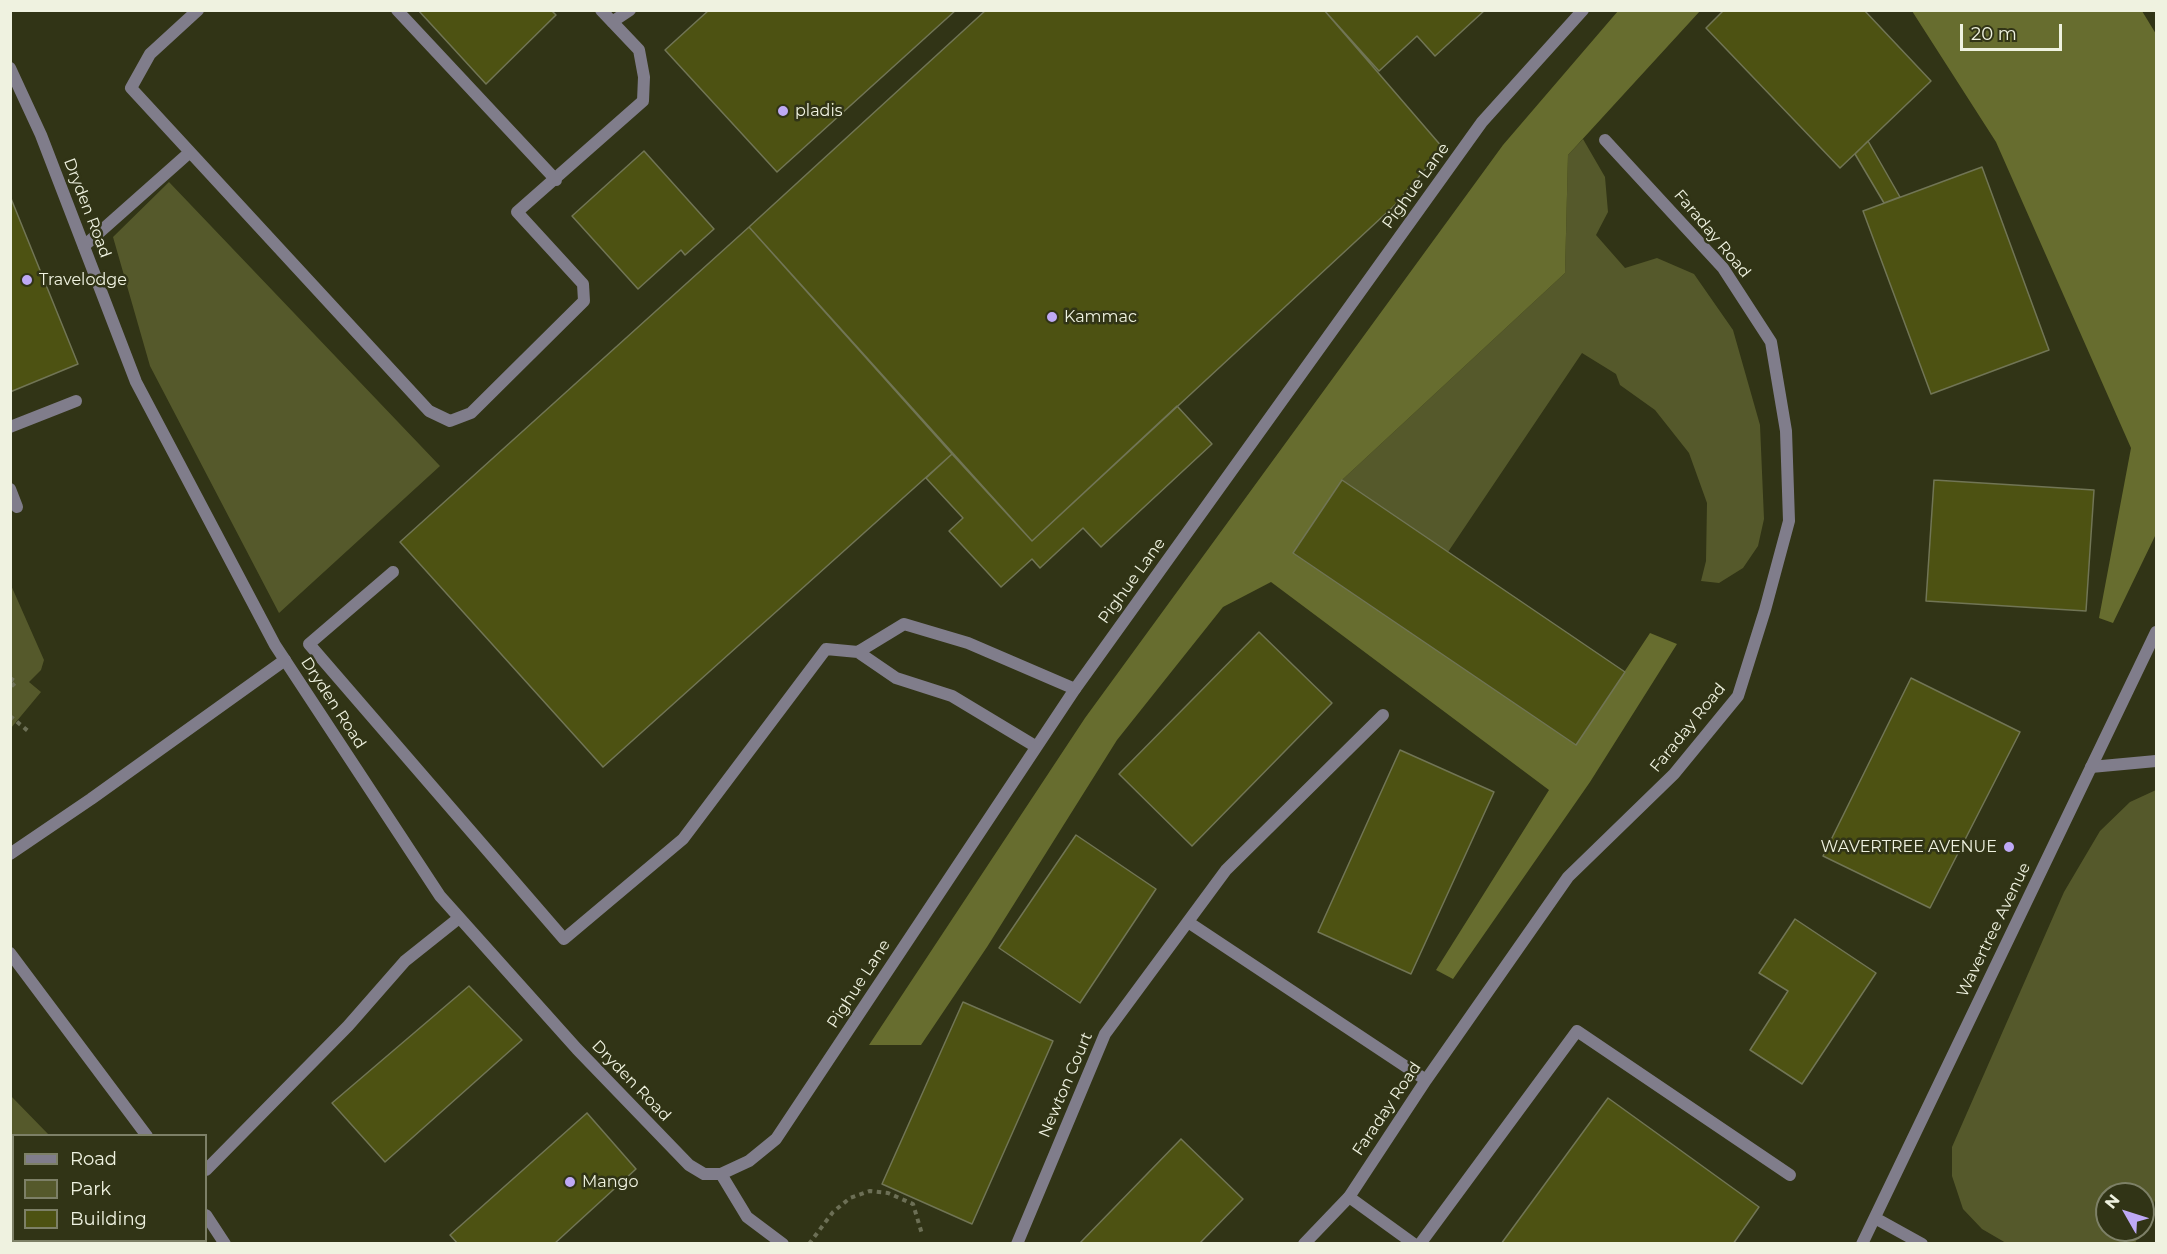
<!DOCTYPE html>
<style>
body{margin:0}
#map{position:relative;width:2167px;height:1254px;overflow:hidden;background:#313416;font-family:Montserrat,sans-serif}
canvas{display:block}
.frame{position:absolute;inset:0;border:12px solid #eff2e0;pointer-events:none}
.legend{position:absolute;left:12px;top:1134px;width:195px;height:108px;box-sizing:border-box;background:#313416;border:2px solid #7d8067;margin:0;padding:8px 10px;list-style:none;font-size:18px;color:#eff2e0}
.legend li{display:flex;align-items:center;gap:12px;height:30px}
.legend b{width:30px;border:2px solid #7d8067}
.north{position:absolute;left:2095px;top:1182px;width:60px;height:60px;box-sizing:border-box;background:#313416;border:2px solid #7d8067;border-radius:50%;rotate:309deg;font-size:16px;font-weight:700;line-height:24px;text-align:center;color:#eff2e0}
.north::after{content:'';display:block;margin:auto;width:21px;height:27px;background:#bea9f5;clip-path:polygon(50% 0,100% 100%,50% 72%,0 100%)}
.scale{position:absolute;left:1960px;top:24px;width:102px;height:27px;box-sizing:border-box;border:3px solid #eff2e0;border-top:0;padding-left:8px;font-size:18px;line-height:21px;white-space:nowrap;color:#eff2e0;-webkit-text-stroke:4px #313416;paint-order:stroke}
</style>
<div id="map">
<canvas width="2167" height="1254"></canvas>
<div class="frame"></div>
<ul class="legend">
<li><b style="height:8px;background:#807d8b"></b>Road</li>
<li><b style="height:16px;background:#55592b"></b>Park</li>
<li><b style="height:16px;background:#4d5212"></b>Building</li>
</ul>
<div class="north">N</div>
<div class="scale">20 m</div>
</div>
<script>
const context = document.querySelector('canvas').getContext('2d');
context.lineJoin = 'round';
function paint(path, color) { context.fillStyle = color; context.fill(path, 'evenodd'); }
const shape = rows => new Path2D(rows.map(r => 'M' + r).join(''));
function stroke(path, color, width, dash) { context.strokeStyle = color; context.lineWidth = width; context.lineCap = dash ? 'butt' : 'round'; context.setLineDash(dash || []); context.stroke(path); }
function write(font, color, halo, rows, align = 'center') {
  context.font = font + ' Montserrat,sans-serif'; context.lineWidth = 5; context.setLineDash([]); context.textBaseline = 'middle'; context.strokeStyle = halo; context.fillStyle = color; for (const [text, x, y, turn = 0] of rows) {
    context.save(); context.translate(x, y); context.rotate((+turn || 0) * Math.PI / 180); context.textAlign = isNaN(turn) ? turn : align; if (halo) context.strokeText(text, 0, 0); context.fillText(text, 0, 0); context.restore();
  }
}
const green = shape([
 [1583,139,1605,177,1608,212,1596,235,1625,268,1657,258,1694,274,1733,330,1760,425,1764,519,1758,546,1743,568,1719,583,1701,581,1706,561,1707,503,1689,453,1655,410,1620,385,1616,374,1582,353,1448,552,1342,480,1565,273,1568,155],
 [169,182,440,466,279,613,150,366,113,237],
 [10,583,44,660,41,670,29,682,41,692,11,728],
 [2156,790,2156,1198,2143,1227,2143,1194,2107,1194,2107,1230,2142,1230,2135,1243,2006,1243,1982,1229,1963,1209,1952,1176,1952,1147,2064,892,2100,831,2130,802],
 [10,1095,49,1135,14,1136,14,1240,68,1241,65,1243,11,1243]
]);
const forest = shape([
 [1618,11,1700,11,1568,155,1565,273,1342,480,1293,553,1576,745,1650,633,1677,644,1590,782,1453,979,1436,970,1549,790,1271,582,1223,607,1117,740,987,947,921,1045,869,1045,1085,718,1503,145],
 [1912,11,2142,11,2156,34,2156,534,2113,623,2099,618,2131,448,1996,142]
]);
const building = shape([
 [418,10,551,10,556,15,486,84,418,10],
 [709,10,956,10,777,172,665,50,709,10],
 [986,10,1324,10,1443,148,1395,205,1032,541,749,227,986,10],
 [1324,10,1485,10,1435,56,1417,36,1379,71,1324,10],
 [1724,10,1864,10,1931,81,1840,168,1706,28,1724,10],
 [1868,141,1900,197,1884,203,1855,154,1868,141],
 [644,151,714,229,685,255,681,250,638,289,572,216,644,151],
 [1982,167,2049,350,1931,394,1863,211,1982,167],
 [10,196,78,364,10,392,10,196],
 [749,227,952,454,603,767,400,542,749,227],
 [1177,406,1212,444,1101,547,1083,528,1040,568,1032,559,1001,587,949,531,963,518,926,478,952,454,1032,541,1177,406],
 [1342,480,1625,672,1576,745,1293,553,1342,480],
 [1934,480,2094,490,2086,611,1926,601,1934,480],
 [1259,632,1332,703,1192,846,1119,774,1259,632],
 [1911,678,2020,732,1930,908,1823,856,1911,678],
 [1400,750,1494,792,1411,974,1318,932,1400,750],
 [1076,835,1156,889,1080,1003,999,948,1076,835],
 [1795,919,1876,973,1802,1084,1750,1050,1788,991,1759,973,1795,919],
 [469,986,522,1040,385,1162,332,1103,469,986],
 [963,1002,1053,1041,972,1224,882,1184,963,1002],
 [1608,1098,1759,1207,1733,1244,1501,1244,1608,1098],
 [587,1113,636,1169,554,1244,458,1244,450,1235,587,1113],
 [1181,1139,1243,1199,1199,1244,1079,1244,1181,1139]
]);
const path = shape([
 [10,678,16,682,10,688],
 [10,716,28,731],
 [809,1244,833,1212,850,1198,870,1191,888,1193,913,1204,922,1234]
]);
const lane = shape([
 [198,10,150,54,131,88,429,411,450,421,471,413,584,301,583,284,517,212,643,101,644,77,639,50,601,10],
 [397,10,556,180],
 [612,22,630,10],
 [84,246,190,152],
 [10,427,76,401],
 [10,489,17,507],
 [393,572,309,644,564,939,683,839,826,649,858,652,896,678,952,696,1035,746],
 [858,652,904,624,968,643,1075,689],
 [2091,767,2156,761],
 [10,854,91,799,285,660],
 [10,953,147,1136],
 [206,1170,348,1026,405,961,459,918],
 [1349,1197,1414,1244],
 [206,1215,225,1244],
 [125,1244,128,1240],
 [1420,1244,1577,1031,1790,1175]
]);
const street = shape([
 [10,68,41,135,136,382,275,645,440,896,577,1049,689,1165,704,1174,721,1174,749,1161,776,1139,1075,689,1482,122,1583,10],
 [1188,922,1426,1080],
 [721,1174,747,1217,783,1244],
 [1875,1218,1922,1244],
 [1017,1244,1105,1034,1226,870,1383,715],
 [1304,1244,1349,1197,1426,1080,1568,877,1674,774,1738,696,1765,610,1789,521,1786,431,1771,342,1723,268,1605,140],
 [1862,1244,2156,632]
]);
const markers = [
 [783,111,6,"#bea9f5"],
 [27,280,6,"#bea9f5"],
 [1052,317,6,"#bea9f5"],
 [2009,847,6,"#bea9f5"],
 [570,1182,6,"#bea9f5"]
];
const poiNames = [
 ["pladis",795,111],
 ["Travelodge",39,280],
 ["Kammac",1064,317],
 ["WAVERTREE AVENUE",1997,847,"right"],
 ["Mango",582,1182]
];
const streetNames = [
 ["Pighue Lane",1416,186,-54],
 ["Dryden Road",87,208,69],
 ["Faraday Road",1712,234,50],
 ["Pighue Lane",1132,581,-54],
 ["Dryden Road",333,703,57],
 ["Faraday Road",1688,728,-51],
 ["Wavertree Avenue",1994,930,-64],
 ["Pighue Lane",859,984,-57],
 ["Dryden Road",631,1081,46],
 ["Newton Court",1066,1085,-67],
 ["Faraday Road",1387,1109,-56]
];
paint(green, '#55592b');
paint(forest, '#676d2f');
paint(building, '#4d5212');
stroke(building, '#717555', 1.5);
stroke(path, '#6c6f55', 4, [4.5, 4.5]);
stroke(lane, '#807d8b', 12);
stroke(street, '#807d8b', 12);
for (const [x, y, r, color] of markers) { const dot = new Path2D(); dot.arc(x, y, r, 0, 2 * Math.PI); context.fillStyle = color; context.fill(dot); stroke(dot, '#313416', 2); }
write('16px', '#eff2e0', '#313416', poiNames, 'left');
write('16px', '#eff2e0', '#313416', streetNames);
</script>
